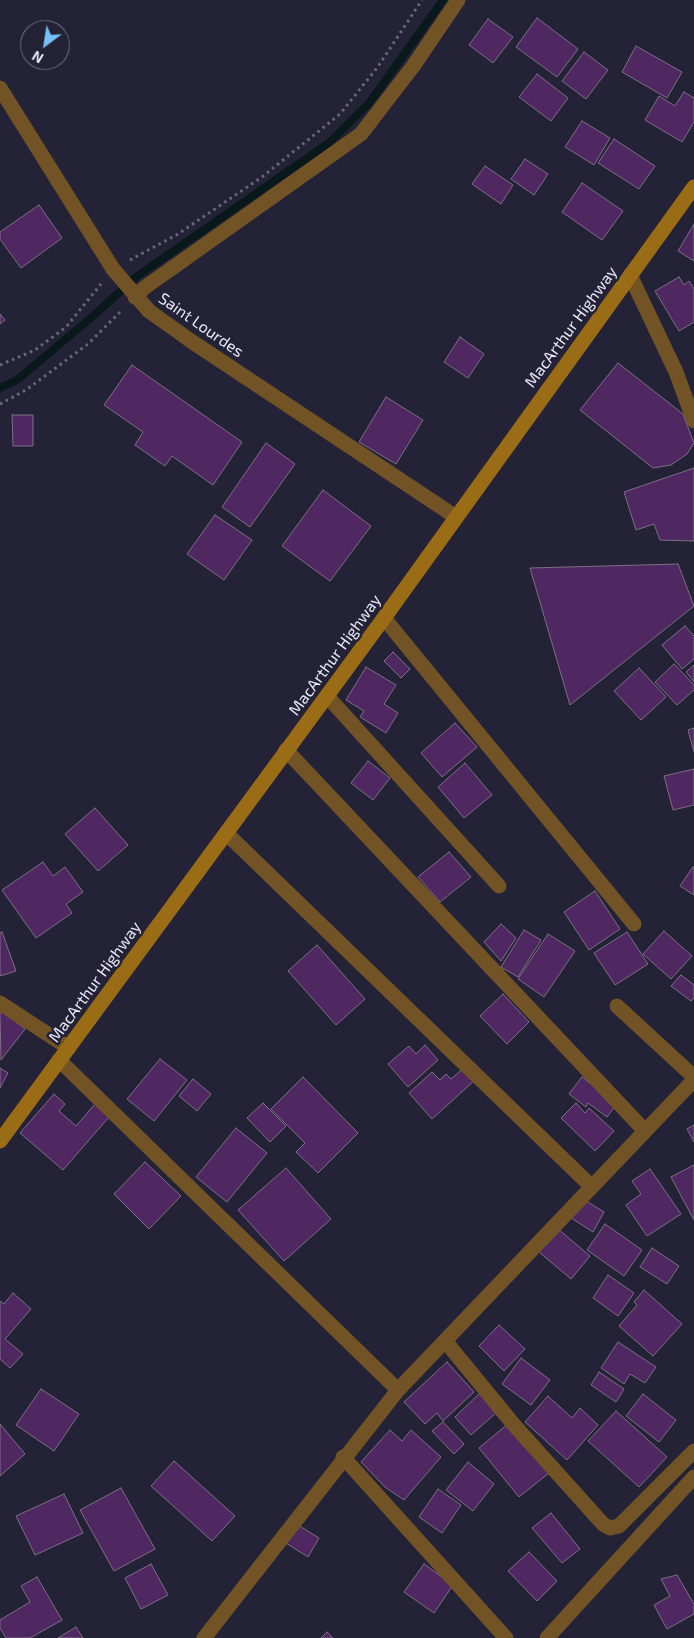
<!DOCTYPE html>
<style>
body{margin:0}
#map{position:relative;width:694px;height:1638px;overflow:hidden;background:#232236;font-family:"Exo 2",sans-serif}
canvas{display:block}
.north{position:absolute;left:20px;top:20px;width:50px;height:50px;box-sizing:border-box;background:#232236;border:1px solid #727283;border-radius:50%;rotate:211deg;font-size:14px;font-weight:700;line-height:20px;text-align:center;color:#e8e9f7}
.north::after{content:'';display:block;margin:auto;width:18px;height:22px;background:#76c0f7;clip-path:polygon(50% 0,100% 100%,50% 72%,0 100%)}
</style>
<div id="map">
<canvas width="694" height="1638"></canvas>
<div class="north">N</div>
</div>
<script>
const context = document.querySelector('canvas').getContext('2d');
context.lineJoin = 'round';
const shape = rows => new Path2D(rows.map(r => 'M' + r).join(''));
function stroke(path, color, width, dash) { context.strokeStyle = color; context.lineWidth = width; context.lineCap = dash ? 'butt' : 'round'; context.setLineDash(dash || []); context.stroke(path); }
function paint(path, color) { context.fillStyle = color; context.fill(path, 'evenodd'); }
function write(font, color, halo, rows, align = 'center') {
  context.font = font + ' "Exo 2",sans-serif'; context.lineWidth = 5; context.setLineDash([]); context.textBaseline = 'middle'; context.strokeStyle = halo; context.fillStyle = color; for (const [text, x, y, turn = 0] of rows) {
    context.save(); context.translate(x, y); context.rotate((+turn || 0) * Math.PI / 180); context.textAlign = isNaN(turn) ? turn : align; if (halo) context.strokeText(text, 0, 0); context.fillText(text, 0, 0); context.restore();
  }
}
const stream = shape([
 [0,388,17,380,92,317,136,277,330,142,370,102,443,0]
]);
const building = shape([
 [537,18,578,49,557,77,516,47,537,18],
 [488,19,513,37,493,63,469,45,488,19],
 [636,46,682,72,667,98,622,72,636,46],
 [584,52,608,70,586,99,562,81,584,52],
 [537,74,568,98,551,121,519,97,537,74],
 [684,92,694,98,694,122,682,142,645,120,659,96,675,106,684,92],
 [582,121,610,138,594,165,565,147,582,121],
 [614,139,655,166,639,189,598,163,614,139],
 [525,159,548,174,534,195,511,179,525,159],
 [485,166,513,185,501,204,472,184,485,166],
 [582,183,623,211,602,240,562,212,582,183],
 [39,205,62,238,21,268,0,239,0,232,39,205],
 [694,224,694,261,678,251,694,224],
 [679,277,684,285,689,281,694,289,694,322,679,331,655,291,679,277],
 [0,314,5,320,0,324,0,314],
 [460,337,484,354,468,378,444,362,460,337],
 [618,363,683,414,694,443,687,454,671,465,653,468,580,410,618,363],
 [132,365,242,442,213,485,172,456,165,466,135,445,143,432,104,405,132,365],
 [386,397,423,420,396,464,359,442,386,397],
 [12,415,33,415,33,446,13,446,12,415],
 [266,443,295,464,250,527,222,507,266,443],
 [694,468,694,541,660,540,654,524,636,530,624,492,694,468],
 [323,490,371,526,330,581,282,546,323,490],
 [215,515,252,540,224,580,187,554,215,515],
 [678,564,694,606,570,705,530,568,678,564],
 [685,626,694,636,694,659,682,669,662,645,685,626],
 [393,652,410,669,401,678,384,661,393,652],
 [674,664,694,685,694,690,677,705,655,682,674,664],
 [694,665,694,682,686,672,694,665],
 [366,667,396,685,384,704,398,713,386,733,360,717,364,711,346,700,366,667],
 [639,668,666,697,641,720,614,691,639,668],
 [455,723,477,747,442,777,421,753,455,723],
 [694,728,694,752,688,730,694,728],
 [368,761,390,778,373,800,351,783,368,761],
 [465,763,492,795,464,818,438,787,465,763],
 [694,769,694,805,673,810,664,776,694,769],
 [95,808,128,845,98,871,65,834,95,808],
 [449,852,471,877,440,902,418,877,449,852],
 [43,862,53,876,65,867,83,892,66,904,72,913,36,938,2,890,43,862],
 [693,867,694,867,694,895,680,886,693,867],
 [595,891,620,929,589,950,564,912,595,891],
 [501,924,516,938,501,961,484,942,501,924],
 [524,930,541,940,518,977,501,967,524,930],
 [664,931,692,956,671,979,643,954,664,931],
 [2,932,16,971,0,976,0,933,2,932],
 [627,932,648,964,615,985,594,953,627,932],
 [548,934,575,951,544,997,518,979,548,934],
 [317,945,365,999,336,1025,288,971,317,945],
 [681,975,694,985,694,998,691,1001,671,986,681,975],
 [503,994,529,1022,507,1044,480,1016,503,994],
 [2,1011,25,1029,1,1060,0,1014,2,1011],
 [425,1045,438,1060,408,1087,388,1064,409,1046,416,1054,425,1045],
 [160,1059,187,1080,154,1121,127,1099,160,1059],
 [465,1067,476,1079,432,1119,409,1093,432,1072,440,1080,446,1074,451,1079,465,1067],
 [0,1068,8,1073,0,1088,0,1068],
 [303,1077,358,1133,318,1173,296,1152,305,1143,271,1109,303,1077],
 [582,1077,617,1104,607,1117,588,1103,586,1107,569,1094,582,1077],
 [193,1079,211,1094,197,1111,179,1096,193,1079],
 [54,1094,65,1104,59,1111,76,1126,95,1104,109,1117,63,1170,20,1133,54,1094],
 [263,1103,286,1126,270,1142,247,1118,263,1103],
 [576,1103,585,1113,589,1108,614,1131,595,1151,561,1118,576,1103],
 [694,1125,694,1142,687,1129,694,1125],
 [236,1128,267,1153,227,1202,196,1177,236,1128],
 [145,1162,181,1196,149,1229,114,1194,145,1162],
 [694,1165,694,1220,671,1177,694,1165],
 [286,1168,331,1219,284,1261,238,1210,286,1168],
 [650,1169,681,1214,647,1236,626,1205,641,1194,632,1181,650,1169],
 [583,1199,604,1212,593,1232,571,1218,583,1199],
 [605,1224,642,1250,624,1276,587,1250,605,1224],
 [558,1229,590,1256,571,1279,539,1252,558,1229],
 [652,1248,679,1266,667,1284,640,1267,652,1248],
 [608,1275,634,1293,618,1316,593,1298,608,1275],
 [644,1290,682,1324,653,1356,619,1326,637,1305,634,1302,644,1290],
 [13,1293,31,1309,5,1339,23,1354,10,1368,0,1359,0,1301,4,1304,13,1293],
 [499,1325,525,1349,504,1371,479,1346,499,1325],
 [618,1342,656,1367,645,1383,630,1374,624,1384,601,1368,618,1342],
 [521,1358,550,1380,531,1405,502,1384,521,1358],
 [447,1362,474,1392,443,1421,437,1413,425,1424,404,1402,447,1362],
 [599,1372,624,1389,616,1402,591,1385,599,1372],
 [41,1389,79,1414,54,1451,16,1425,41,1389],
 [480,1393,497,1412,471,1435,455,1417,480,1393],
 [643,1394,676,1420,659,1442,626,1416,643,1394],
 [548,1396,572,1418,580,1408,598,1425,567,1460,525,1422,548,1396],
 [616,1411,667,1457,639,1487,588,1441,616,1411],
 [443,1422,464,1444,454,1454,432,1431,443,1422],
 [509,1423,549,1473,519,1497,479,1448,509,1423],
 [0,1424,25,1454,0,1476,0,1424],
 [390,1430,402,1441,411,1430,441,1457,404,1500,385,1487,361,1462,390,1430],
 [174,1461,235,1516,212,1541,151,1486,174,1461],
 [468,1462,494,1484,473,1511,446,1490,468,1462],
 [121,1488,155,1549,114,1571,80,1510,121,1488],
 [438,1489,461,1505,442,1533,419,1517,438,1489],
 [64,1494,83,1533,35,1555,16,1516,64,1494],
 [551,1513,580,1549,562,1563,532,1528,551,1513],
 [298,1525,319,1538,308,1557,286,1543,298,1525],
 [529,1552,557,1581,537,1601,508,1571,529,1552],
 [151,1564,168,1595,141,1609,125,1578,151,1564],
 [424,1564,453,1585,434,1613,404,1592,424,1564],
 [677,1575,694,1604,694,1614,667,1629,654,1605,670,1596,661,1579,677,1575],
 [37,1577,62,1620,30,1638,6,1638,0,1628,0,1620,30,1602,21,1586,37,1577],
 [76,1627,83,1638,58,1638,76,1627],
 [327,1632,333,1638,321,1638,327,1632]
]);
const path = shape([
 [130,260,178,234,262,177,340,114,377,68,422,0],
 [0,365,35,350,66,327,101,284],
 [0,404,26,390,88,344,122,310]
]);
const street = shape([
 [0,88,113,269,149,311,191,341,456,517],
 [630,275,676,372,694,421],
 [135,297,144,288,361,134,414,65,458,0],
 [384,618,634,924],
 [327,696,499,886],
 [286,750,645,1131],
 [226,833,592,1187],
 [0,1003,69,1048],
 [617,1006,694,1077],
 [59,1060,398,1390],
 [446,1342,514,1425,603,1524,610,1528,619,1526,694,1451],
 [343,1457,506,1638],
 [204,1638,398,1390,694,1080],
 [547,1638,694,1477]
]);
const secondary = shape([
 [0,1141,384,618,694,187]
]);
const streetNames = [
 ["Saint Lourdes",201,325,35],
 ["MacArthur Highway",571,327,-54],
 ["MacArthur Highway",335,655,-54],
 ["MacArthur Highway",95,982,-54]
];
stroke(stream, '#09181b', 8);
paint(building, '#4f2862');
stroke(building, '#7e6f85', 1);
stroke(path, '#69697b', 3, [2.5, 4]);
stroke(street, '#715325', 15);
stroke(secondary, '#9b6c16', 15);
write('16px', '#e8e9f7', '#232236', streetNames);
</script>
